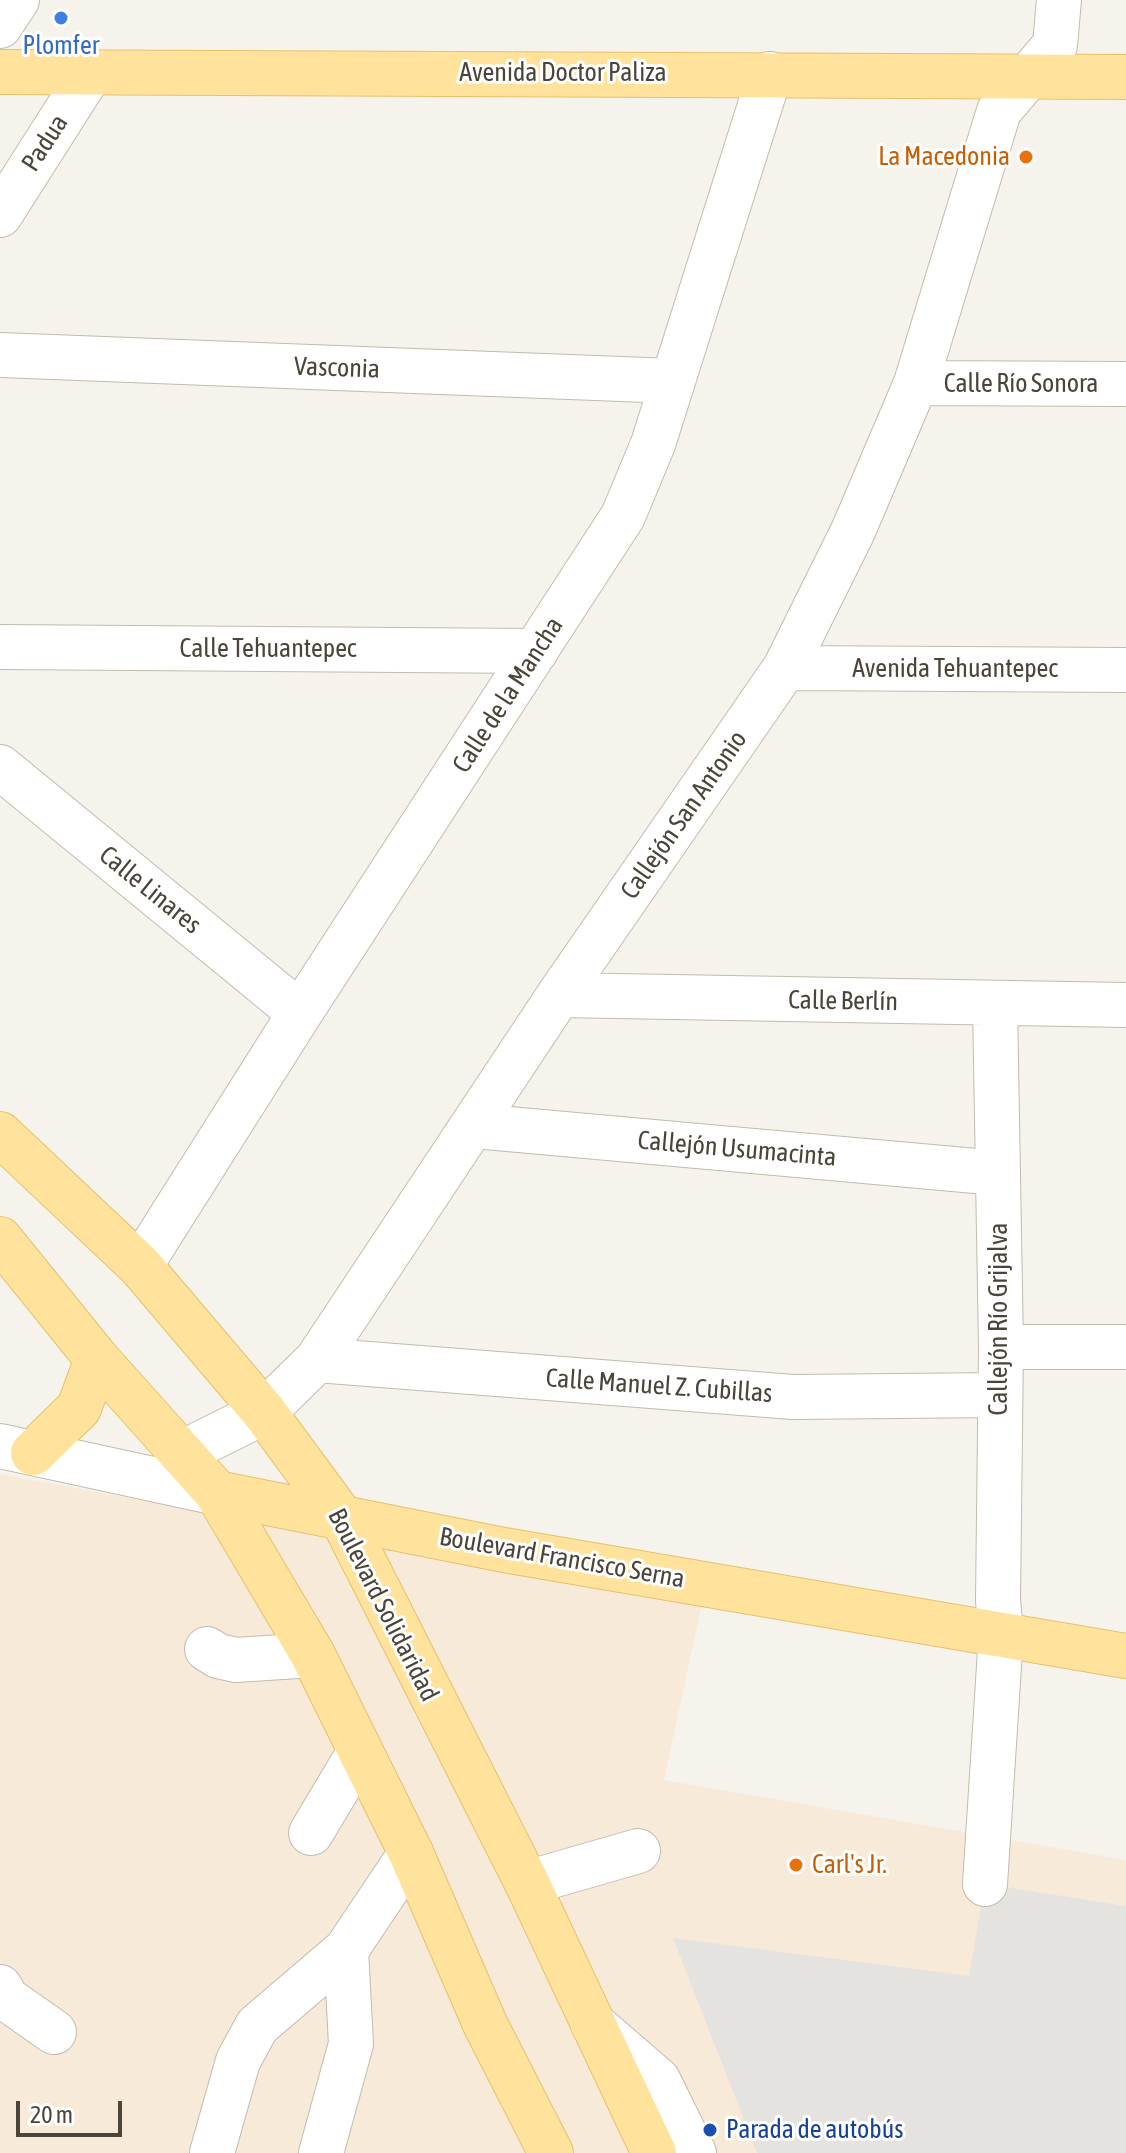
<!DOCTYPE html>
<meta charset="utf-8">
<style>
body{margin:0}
#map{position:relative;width:1126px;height:2153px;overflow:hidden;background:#f6f3ec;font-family:"Asap Condensed",sans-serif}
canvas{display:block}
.scale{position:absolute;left:16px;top:2101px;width:106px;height:36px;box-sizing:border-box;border:4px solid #4b4439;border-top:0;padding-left:10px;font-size:24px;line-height:28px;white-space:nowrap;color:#4b4439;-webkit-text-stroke:6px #fff;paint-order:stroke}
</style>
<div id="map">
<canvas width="1126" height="2153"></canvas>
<div class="scale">20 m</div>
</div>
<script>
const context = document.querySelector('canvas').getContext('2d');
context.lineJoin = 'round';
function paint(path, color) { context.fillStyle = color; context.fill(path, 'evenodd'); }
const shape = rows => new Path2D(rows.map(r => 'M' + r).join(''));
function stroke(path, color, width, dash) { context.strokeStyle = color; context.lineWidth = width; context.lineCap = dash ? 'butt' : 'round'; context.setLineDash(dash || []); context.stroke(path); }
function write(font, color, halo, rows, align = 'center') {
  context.font = font + ' "Asap Condensed",sans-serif'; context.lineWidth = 6; context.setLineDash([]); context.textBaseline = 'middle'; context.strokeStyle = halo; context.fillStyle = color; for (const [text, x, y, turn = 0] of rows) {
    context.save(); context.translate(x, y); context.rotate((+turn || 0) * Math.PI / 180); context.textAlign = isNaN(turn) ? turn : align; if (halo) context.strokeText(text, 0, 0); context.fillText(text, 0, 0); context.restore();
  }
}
const commercial = shape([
 [0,1474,702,1604,664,1780,1126,1860,1126,2153,0,2153]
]);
const parking = shape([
 [985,1884,1126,1906,1126,2153,757,2153,673,1938,969,1976]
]);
const minor = shape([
 [0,26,17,0],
 [0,215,91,72],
 [0,355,673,381],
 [916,383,1126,384],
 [0,647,536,651],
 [785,668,1126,670],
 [0,767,300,1013],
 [559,995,1126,1005],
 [475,1126,998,1173],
 [140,1266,300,1013,623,516,653,444,770,74],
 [1001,1347,1126,1347],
 [317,1360,793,1397,1000,1395],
 [0,1446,217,1493],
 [182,1453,264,1412,317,1360,559,995,785,668,853,531,916,383,999,111,1055,45,1059,0],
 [207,1649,218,1656,236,1660,313,1655],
 [311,1833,360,1751],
 [527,1883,638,1851],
 [985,1884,1001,1635,998,1600,1001,1347,995,1004],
 [0,1987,7,1999,54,2032],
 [593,2024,658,2080,694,2153],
 [212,2153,238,2061,257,2026,346,1950,411,1853],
 [321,2153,351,2044,346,1950]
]);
const major = shape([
 [0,72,1126,77],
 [0,1134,140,1266,264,1412,342,1518,527,1883,654,2153],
 [0,1239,97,1359,217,1493,313,1655,411,1853,485,2024,551,2153],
 [33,1453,79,1408,97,1359],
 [217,1493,504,1550,1126,1656]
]);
const markers = [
 [61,18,8,"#3f7fe0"],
 [1026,157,8,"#e8710a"],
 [796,1865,8,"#e8710a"],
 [710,2130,8,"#1a4fb4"]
];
const shopNames = [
 ["Plomfer",61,46]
];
const streetNames = [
 ["Avenida Doctor Paliza",563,73],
 ["Padua",45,143,-57],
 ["Vasconia",337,368,2],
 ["Calle Río Sonora",1021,384],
 ["Calle Tehuantepec",268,649],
 ["Avenida Tehuantepec",955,669],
 ["Calle de la Mancha",508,695,-57],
 ["Callejón San Antonio",684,815,-55],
 ["Calle Linares",150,890,39],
 ["Calle Berlín",843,1001,1],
 ["Callejón Usumacinta",737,1149,5],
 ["Callejón Río Grijalva",999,1319,-90],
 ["Calle Manuel Z. Cubillas",659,1386,4],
 ["Boulevard Francisco Serna",562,1558,10],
 ["Boulevard Solidaridad",383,1605,63]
];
const foodNames = [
 ["La Macedonia",1010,157],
 ["Carl's Jr.",812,1865,"left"]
];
const transitNames = [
 ["Parada de autobús",726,2130]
];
paint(commercial, '#f7ead8');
paint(parking, '#e5e3e0');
stroke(minor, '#c2bbae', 46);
stroke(major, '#e6c16a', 46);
stroke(minor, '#fff', 44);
stroke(major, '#ffe39c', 44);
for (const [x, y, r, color] of markers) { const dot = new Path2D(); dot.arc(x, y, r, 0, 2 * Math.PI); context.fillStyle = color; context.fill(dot); stroke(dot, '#fff', 3); }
write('26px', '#366cbe', '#fff', shopNames);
write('26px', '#4b4439', '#fff', streetNames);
write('26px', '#c56008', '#fff', foodNames, 'right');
write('26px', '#164399', '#fff', transitNames, 'left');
</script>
